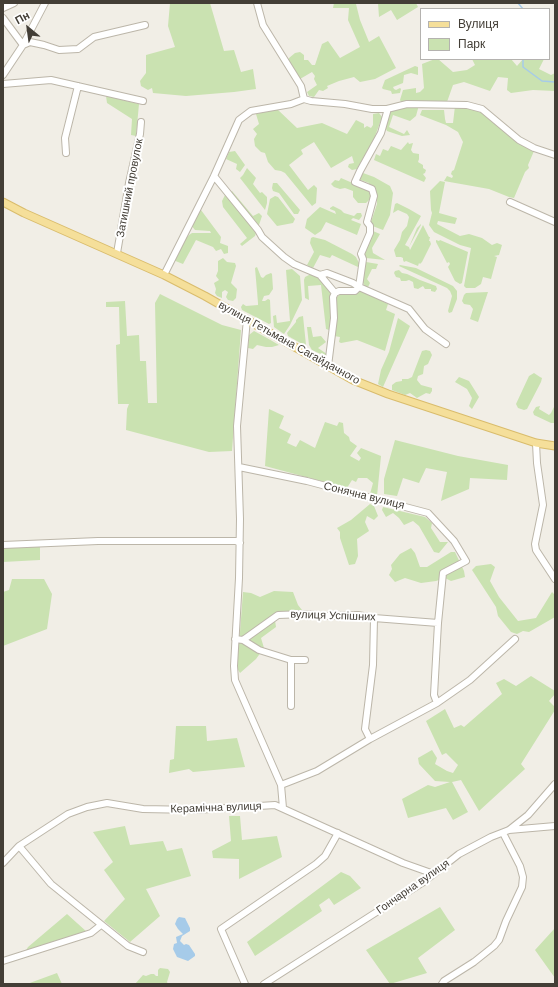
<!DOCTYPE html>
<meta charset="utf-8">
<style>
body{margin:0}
#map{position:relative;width:558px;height:987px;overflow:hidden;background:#f1eee6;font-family:Helvetica,sans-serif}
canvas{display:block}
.frame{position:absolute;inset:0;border:4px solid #433e36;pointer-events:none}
.legend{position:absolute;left:420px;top:8px;width:130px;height:52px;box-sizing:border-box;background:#fff;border:1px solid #b4b2af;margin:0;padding:5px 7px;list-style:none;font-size:12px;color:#433e36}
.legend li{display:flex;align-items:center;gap:8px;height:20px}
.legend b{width:20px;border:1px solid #b4b2af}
.north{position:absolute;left:8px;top:8px;width:40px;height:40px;-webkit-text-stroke:3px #fff;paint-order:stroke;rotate:331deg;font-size:11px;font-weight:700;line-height:16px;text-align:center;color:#433e36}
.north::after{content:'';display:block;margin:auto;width:14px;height:18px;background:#433e36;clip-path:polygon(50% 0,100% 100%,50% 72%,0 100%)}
</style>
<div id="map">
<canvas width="558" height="987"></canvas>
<div class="frame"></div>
<ul class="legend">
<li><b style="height:5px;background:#f5df9a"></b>Вулиця</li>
<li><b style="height:11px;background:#cae2b1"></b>Парк</li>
</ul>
<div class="north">Пн</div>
</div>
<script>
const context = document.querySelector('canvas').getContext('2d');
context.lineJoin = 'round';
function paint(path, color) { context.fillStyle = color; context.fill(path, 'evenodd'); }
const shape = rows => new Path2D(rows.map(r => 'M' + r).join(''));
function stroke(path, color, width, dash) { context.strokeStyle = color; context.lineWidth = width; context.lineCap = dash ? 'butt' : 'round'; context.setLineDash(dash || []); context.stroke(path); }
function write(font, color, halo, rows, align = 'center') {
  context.font = font + ' Helvetica,sans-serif'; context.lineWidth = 4; context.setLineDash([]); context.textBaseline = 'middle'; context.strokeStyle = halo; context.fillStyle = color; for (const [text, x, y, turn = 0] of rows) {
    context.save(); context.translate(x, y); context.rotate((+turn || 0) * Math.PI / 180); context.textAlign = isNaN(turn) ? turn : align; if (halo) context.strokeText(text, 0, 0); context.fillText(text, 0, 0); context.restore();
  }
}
const green = shape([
 [170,3,210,3,224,51,234,50,241,72,253,69,256,89,234,92,186,96,153,93,152,88,148,90,141,86,140,81,146,73,146,55,175,47,168,26],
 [334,3,364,3,356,4,360,20,369,42,379,36,396,68,375,79,360,82,354,77,339,81,327,86,328,88,323,91,319,90,314,97,309,96,307,92,317,85,314,79,315,76,312,72,300,79,288,60,289,58,295,53,300,52,304,55,304,60,308,60,312,65,315,65,322,44,328,41,340,58,360,47,348,20,349,8,333,8],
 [378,3,416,3,418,7,397,20,391,10,379,17],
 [435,59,438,59,453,72,467,70,475,65,472,59,511,59,517,66,523,59,544,59,539,69,551,75,555,73,555,91,533,90,511,93,507,90,508,78,498,77,490,91,464,82,453,85,447,102,402,104,400,100,403,90,416,88,416,93,420,92,424,88,422,64],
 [415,66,418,67,418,75,411,73,404,75,403,83,393,87,394,89,396,90,400,88,401,89,400,93,392,94,391,91,383,89,382,88,385,80],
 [106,96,139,104,136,136,131,135,132,119,107,103],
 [419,105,416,116,410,121,393,115,389,127,404,134,407,130,410,135,402,136,387,131,385,127,390,110],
 [455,106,481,110,534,151,528,165,529,168,525,172,514,198,509,197,489,189,444,181,447,176,452,178,453,176,451,174,452,171,454,170,463,142,458,132,446,125,420,115,422,110,444,110,445,119,446,123,453,123],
 [277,109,297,128,322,123,347,134,356,120,364,124,364,128,367,126,371,128,373,125,373,114,379,113,382,117,374,139,357,169,352,170,348,167,349,164,354,163,352,156,331,168,314,142,301,150,303,154,289,165,308,190,314,185,317,188,316,203,312,206,285,173,281,171,275,170,268,162,265,153,261,152,255,146,254,139,257,134,253,129,259,124,256,114],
 [408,142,409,144,413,143,411,150,413,153,419,154,419,159,418,162,423,165,423,168,426,170,425,173,423,174,426,178,424,182,374,160,376,154,380,156,383,149,388,151,391,146,401,150],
 [235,151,245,165,240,172,236,169,237,164,226,159,229,152],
 [247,168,256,178,253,184,260,193,262,192,267,197,267,203,265,210,240,178,243,175],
 [363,173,374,177,390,186,393,193,390,215,383,230,370,225,377,204,377,200,375,192,368,187,369,183,358,179,360,174],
 [341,178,371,191,372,197,366,203,358,203,353,197,353,191,345,188,340,189,334,187,331,184,335,180,339,181],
 [440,181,445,182,439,213,457,218,455,224,438,221,437,224,460,236,469,234,482,238,492,245,497,243,502,245,499,255,494,256,497,257,491,279,483,277,481,284,475,288,466,288,464,286,471,248,460,245,434,232,429,225,432,213,431,210,430,191],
 [273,183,277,183,300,210,298,214,294,214,279,193,273,191,272,188],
 [232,191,253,216,259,213,262,216,259,225,253,226,256,233,255,236,242,246,240,244,247,238,223,207,222,201,225,195,228,195],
 [275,196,278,197,295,219,293,223,277,226,267,214,270,199],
 [397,203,409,209,421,216,405,245,409,247,417,228,421,224,421,225,409,247,410,250,423,225,429,237,430,237,429,241,430,241,431,244,422,262,420,264,419,263,418,266,406,261,404,262,403,260,403,258,401,257,396,257,394,250,400,240,402,232,407,226,409,217,407,214,398,210,393,213,395,204],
 [333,206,341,210,344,213,354,216,357,213,361,213,362,216,359,220,353,218,351,220,361,224,357,235,326,222,321,231,315,235,305,228,307,219,320,207,336,214,335,211,330,209,330,208],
 [201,210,221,237,220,243,228,246,228,253,224,254,221,249,216,251,213,247,196,240,183,264,173,260,185,239,189,235,192,233,211,233,210,231,195,230,191,225,199,211],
 [373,231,380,234,372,248,373,253,385,260,366,258,364,254],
 [313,237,325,240,352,254,356,257,359,263,358,267,332,255,330,258,320,255,313,268,307,265,314,252,310,243,311,238],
 [436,240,439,241,440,240,468,252,462,283,460,284,455,281,448,267,450,264,449,262,447,263,436,242],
 [223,258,227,262,235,263,236,266,231,283,237,289,236,298,233,301,228,300,226,297,228,292,225,290,222,292,222,298,217,296,215,293,216,289,214,283,219,280,216,276,218,271,218,261],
 [366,262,378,264,376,269,372,269,367,279,370,283,368,287,365,286,362,281],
 [400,265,416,268,453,286,457,291,457,299,452,312,449,313,448,311,452,296,450,291,447,288,399,266],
 [257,267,261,277,263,278,266,275,271,273,272,274,273,289,269,295,264,296,262,301,265,301,268,299,270,300,271,323,269,324,242,310,241,307,243,304,246,306,258,305,258,303,255,268],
 [292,269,300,276,302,300,290,325,284,334,274,327,273,316,276,315,277,323,290,321,286,270],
 [399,270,402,273,407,274,420,280,436,286,437,289,435,292,431,291,431,289,425,289,423,286,418,289,414,288,413,282,409,280,406,281,401,281,400,278,396,277,394,273,395,271],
 [311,274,321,278,330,290,332,312,329,330,326,329,321,285,308,286,309,300,305,298,304,280,305,277],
 [357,291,365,292,388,304,386,310,395,314,385,351,357,340,341,343,339,342,340,337,334,336,337,297,340,294,350,294],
 [488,292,478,322,470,319,473,309,470,305,464,304,462,301,464,295,466,293],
 [160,294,222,325,241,330,232,451,209,452,126,430,127,409,129,404,118,404,116,345,120,344,119,307,106,307,106,302,125,301,127,336,139,335,140,361,146,361,148,403,157,403,155,303],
 [303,316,306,345,304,345,288,336,287,333,296,322,296,320,299,317],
 [398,318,410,326,383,387,378,384,381,370,389,352],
 [307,327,311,327,313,337,321,336,326,342,318,348,327,354,325,356,312,350,309,345],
 [254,331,267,338,279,345,272,347,266,347,257,345,253,349,248,348,249,335],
 [426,350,430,351,432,355,428,364,424,366,423,374,418,376,417,380,421,385,432,388,432,391,430,394,426,393,417,398,410,393,405,395,392,390,392,385,396,382,402,381,402,379,408,379,412,377,422,351],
 [534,373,540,377,542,378,541,382,527,409,524,410,518,408,516,404,529,376],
 [459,377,469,381,479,397,472,409,469,406,472,398,467,389,455,382],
 [555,405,555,423,551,423,534,415,533,412,536,407,540,406,539,409,549,415,551,413],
 [269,409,284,416,279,428,291,434,287,443,296,447,300,440,315,448,325,422,337,426,339,422,343,423,344,433,349,437,350,441,357,446,350,456,359,461,361,458,357,453,361,448,381,456,377,496,370,494,373,483,367,478,358,478,356,482,352,480,347,488,265,466],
 [395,440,458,456,508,465,507,480,470,478,469,489,441,501,447,472,426,468,419,483,403,478,397,496,384,494,384,479],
 [370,504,374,506,378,516,374,520,367,516,365,522,369,531,357,539,358,556,355,564,349,565,340,538,340,532,337,528,351,520],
 [383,507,425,517,432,523,431,528,440,542,448,542,439,553,434,552,419,526,413,521,404,525,399,518,393,513,386,517,382,510],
 [40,544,40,560,3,562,3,546],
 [411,548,415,553,420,567,427,567,451,552,455,552,464,571,465,577,451,581,445,578,436,581,421,583,405,578,395,582,389,575,392,569,391,565,400,554],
 [491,564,495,567,490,581,499,597,518,621,536,618,552,592,555,595,555,617,529,632,523,631,517,634,511,632,498,616,496,607,472,570,476,566],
 [12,579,44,579,52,594,47,629,3,646,3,592,9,590],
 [274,591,293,592,298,605,302,610,274,614,276,627,261,638,264,648,256,659,240,673,237,668,237,646,240,632,243,592,251,593,260,597],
 [531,676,555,691,555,694,549,701,555,707,555,710,521,764,525,769,479,811,461,780,452,782,468,812,453,820,446,808,408,818,402,799,428,785,435,787,450,782,435,781,419,764,418,758,432,750,437,758,435,764,447,771,453,773,458,765,446,753,442,755,426,721,445,709,454,728,461,725,464,727,502,694,496,683,504,679,516,686],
 [176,726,206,726,207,741,237,738,245,767,193,772,189,769,169,773,170,760,174,759],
 [229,816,240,816,242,840,277,836,282,857,239,879,239,859,213,858,212,851,231,841],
 [125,826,130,845,163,841,167,851,182,848,191,876,146,889,160,916,130,942,104,921,125,899,104,870,113,862,93,832],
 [341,872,350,876,361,888,334,905,329,898,319,905,322,911,255,956,247,942],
 [440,907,455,930,418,958,427,973,390,984,366,950],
 [67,914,87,932,25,952,28,947],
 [555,928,555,978,535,950],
 [160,968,168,969,170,972,167,982,168,984,135,984,143,975,146,976,151,974,154,974,156,976,158,976,158,970],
 [57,973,62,984,27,984]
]);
const water = shape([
 [179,917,185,918,190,928,190,931,182,936,180,941,184,945,186,944,189,945,195,954,195,956,188,961,177,957,173,949,174,944,177,943,176,937,183,934,178,929,175,924,177,919]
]);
const stream = shape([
 [518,3,523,9],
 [523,59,523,67,542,81,555,82]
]);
const minor = shape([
 [257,3,263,25,301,86,304,99,311,101,345,104,372,109,387,109,407,104,467,105,482,109,519,140,534,148,555,155],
 [3,8,14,3],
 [3,18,23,45],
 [23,45,30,42,44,45,59,50,78,49,94,37,145,25],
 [3,75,23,45,45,3],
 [3,84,51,80,143,101],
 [66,153,65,138,78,86],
 [214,176,258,230,262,237,284,257,294,264,320,275,335,293],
 [510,202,555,222],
 [117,253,129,183,140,134,141,122],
 [164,275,214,176,239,120,251,111,291,104,304,99],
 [320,275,327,273,353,283,359,287,409,309,425,329,446,344],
 [247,319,237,426,240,519,239,578,234,666,235,680,281,785,283,808],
 [328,366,334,318,333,297,335,293,339,291,355,291,359,287,363,259,361,254,370,233,370,226,367,222,374,196,372,189,355,182,360,171,381,133,387,112,387,109],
 [536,443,537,463,543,505,535,544,536,550,555,579],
 [239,467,307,481,428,513,454,541,466,561,443,573,438,623,434,695,437,703],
 [3,545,98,541,236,541,240,543],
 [235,639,243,640,278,615,305,614,329,616,358,615,374,618,438,623],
 [243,640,259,650,291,660,305,660],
 [291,706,291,660],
 [370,739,365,729,373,665,374,618],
 [281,785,317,771,370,739,437,703,470,680,515,639],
 [509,830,555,826],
 [19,846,51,884,128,946,143,952],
 [3,863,19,846,68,814,87,807,107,803,143,809,195,810,275,805,403,863,434,874],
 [3,961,91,933,101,925],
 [245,984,221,929,316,864,325,856,338,833],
 [264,984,422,883,459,854,491,837,509,830,528,815,555,784],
 [442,984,444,981,474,962,494,946,499,940,506,921,522,887,523,877,520,866,503,833]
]);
const major = shape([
 [3,202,24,213,164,275,205,296,353,380,388,394,536,443,555,446]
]);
const streetNames = [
 ["Затишний провулок",130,188,-79],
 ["вулиця Гетьмана Сагайдачного",289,343,29],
 ["Сонячна вулиця",364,496,14],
 ["вулиця Успішних",333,616,2],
 ["Керамічна вулиця",216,808,-2],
 ["Гончарна вулиця",413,887,-35]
];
paint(green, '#cae2b1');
paint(water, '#a6cbe9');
stroke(stream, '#a6cbe9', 1.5);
stroke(minor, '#bcb6a9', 8);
stroke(major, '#d9bc6c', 9);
stroke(minor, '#fff', 6);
stroke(major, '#f5df9a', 7);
write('11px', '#433e36', '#fff', streetNames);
</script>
